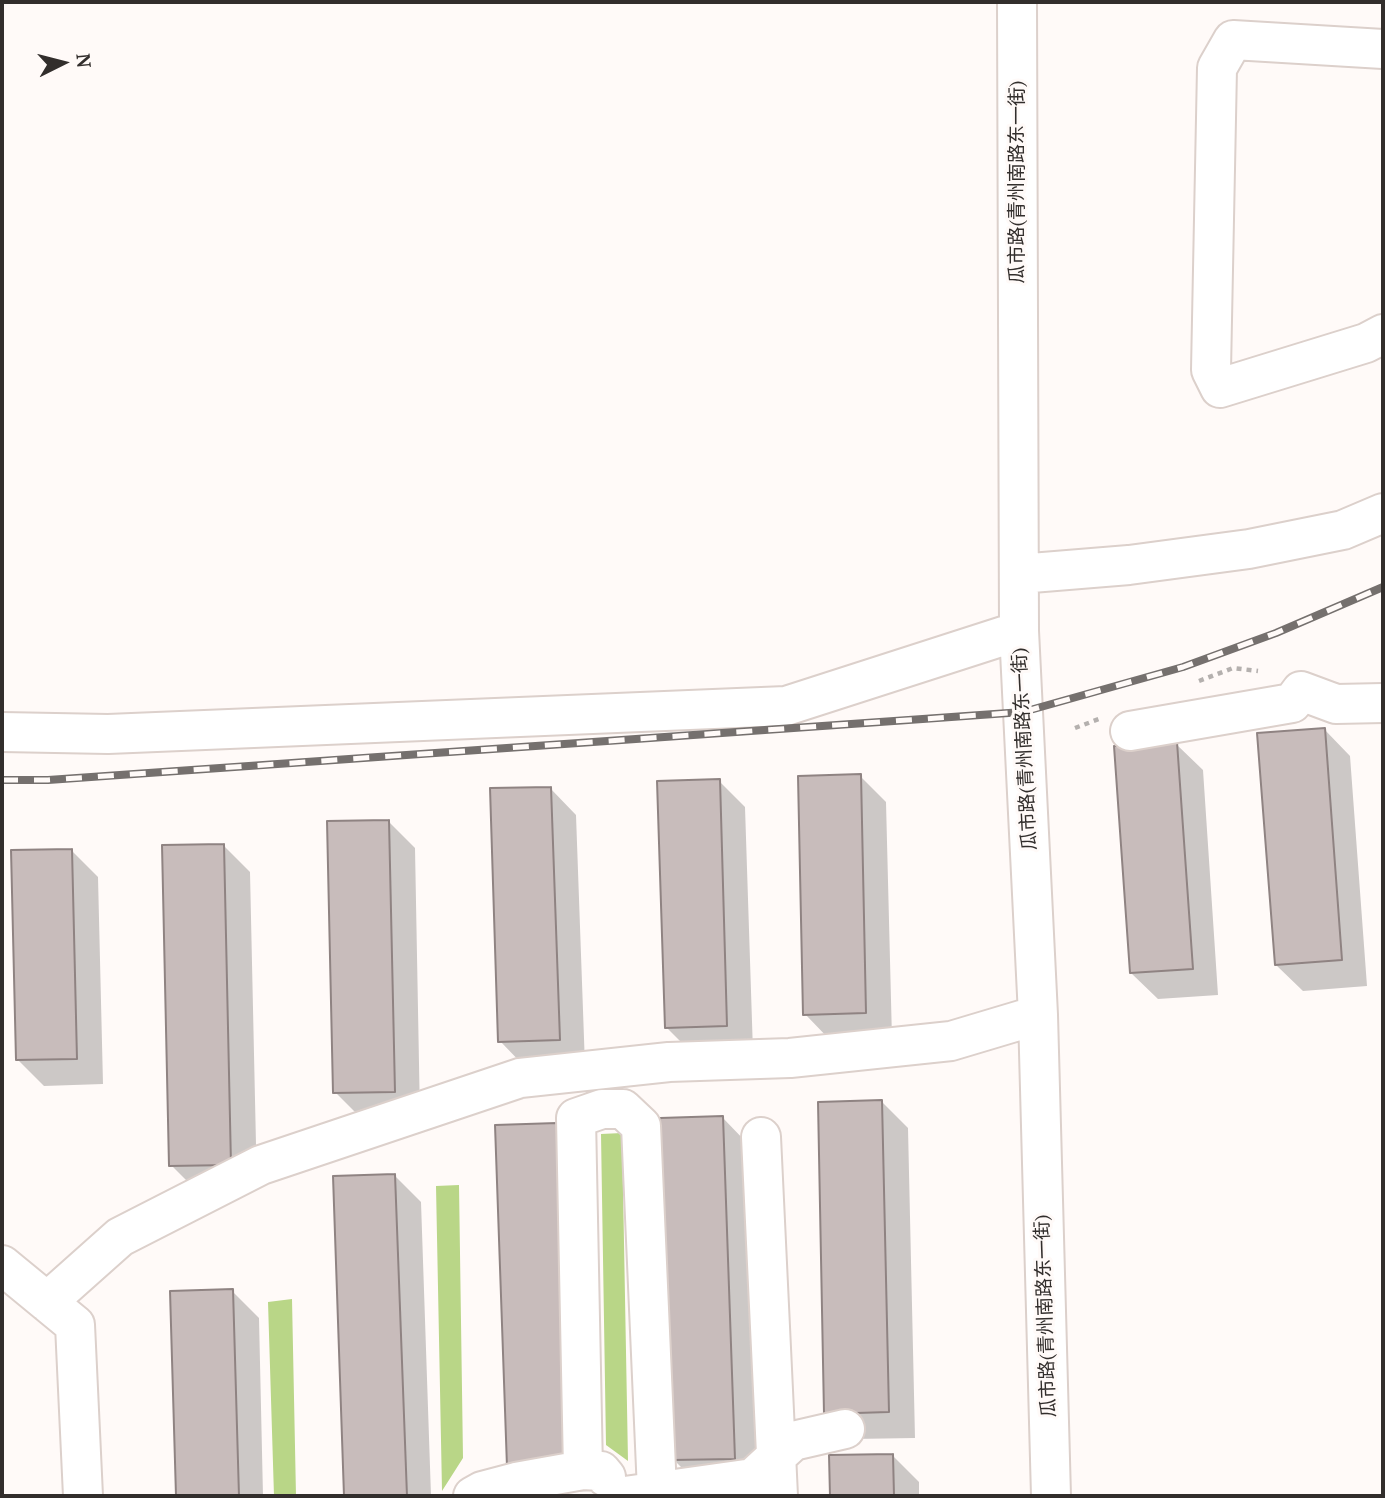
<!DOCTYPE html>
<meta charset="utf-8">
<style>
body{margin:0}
#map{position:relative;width:1385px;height:1498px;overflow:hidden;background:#fffaf8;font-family:"PT Serif",serif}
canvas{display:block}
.frame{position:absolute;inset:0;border:4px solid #322e2c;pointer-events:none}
.north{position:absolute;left:28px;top:28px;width:70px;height:70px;-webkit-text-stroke:5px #fffaf8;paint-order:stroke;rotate:84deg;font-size:19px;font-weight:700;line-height:28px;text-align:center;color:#322e2c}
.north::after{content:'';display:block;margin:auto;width:24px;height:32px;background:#322e2c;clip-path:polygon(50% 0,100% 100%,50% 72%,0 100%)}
</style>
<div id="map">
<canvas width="1385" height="1498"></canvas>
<div class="frame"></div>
<div class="north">N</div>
</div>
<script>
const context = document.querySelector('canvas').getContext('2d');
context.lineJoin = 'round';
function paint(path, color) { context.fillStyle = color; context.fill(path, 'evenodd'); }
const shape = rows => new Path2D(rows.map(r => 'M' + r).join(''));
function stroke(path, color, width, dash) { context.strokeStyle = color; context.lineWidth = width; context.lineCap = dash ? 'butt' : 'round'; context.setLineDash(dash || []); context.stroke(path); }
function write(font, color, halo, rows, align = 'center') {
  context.font = font + ' "PT Serif","Noto Sans SC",serif'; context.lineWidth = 6; context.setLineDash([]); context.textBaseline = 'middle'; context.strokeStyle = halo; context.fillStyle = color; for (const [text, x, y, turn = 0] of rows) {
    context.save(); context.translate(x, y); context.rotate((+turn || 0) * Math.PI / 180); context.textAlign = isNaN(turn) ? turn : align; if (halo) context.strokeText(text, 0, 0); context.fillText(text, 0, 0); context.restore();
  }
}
const green = shape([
 [622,1133,628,1461,606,1445,601,1134],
 [459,1185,463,1458,442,1491,436,1186],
 [292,1299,296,1496,274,1496,268,1302]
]);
const shadow = shape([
 [1324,729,1350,756,1367,986,1303,991,1276,965],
 [1176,744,1203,770,1218,995,1158,999,1131,973],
 [860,776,886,802,892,1039,831,1041,805,1014],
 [719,781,745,807,753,1052,693,1054,666,1027],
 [550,788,576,815,585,1066,526,1068,500,1041],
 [389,822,415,848,420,1117,361,1118,335,1092],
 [224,846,250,872,257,1190,197,1191,171,1165],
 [72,851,98,877,103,1084,44,1086,17,1059],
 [882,1102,908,1128,915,1438,853,1439,826,1413],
 [722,1117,748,1144,760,1484,700,1486,674,1460],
 [497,1127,595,1491,536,1493],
 [395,1176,421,1202,431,1496,346,1496,335,1178],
 [232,1291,259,1318,263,1496,177,1496,172,1293],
 [893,1456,919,1482,919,1496,832,1496,831,1457]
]);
const building = shape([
 [1325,728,1342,960,1275,965,1257,733,1325,728],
 [1177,742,1193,969,1130,973,1114,746,1177,742],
 [861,774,866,1013,803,1015,798,776,861,774],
 [720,779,727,1026,665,1028,657,781,720,779],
 [551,787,560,1040,498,1042,490,788,551,787],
 [389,820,395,1092,333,1093,327,821,389,820],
 [224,844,231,1165,169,1166,162,845,224,844],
 [72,849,77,1059,16,1060,11,850,72,849],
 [882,1100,889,1412,824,1414,818,1102,882,1100],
 [723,1116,735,1459,672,1460,660,1118,723,1116],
 [557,1123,569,1466,507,1467,495,1125,557,1123],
 [395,1174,407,1496,344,1496,333,1176,395,1174],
 [233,1289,239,1496,176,1496,170,1291,233,1289],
 [893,1454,894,1496,830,1496,829,1455,893,1454]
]);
const path = shape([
 [1199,681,1233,668,1258,671],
 [1075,728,1099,719]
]);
const minor = shape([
 [1017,2,1019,631,1038,1015,1051,1496],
 [1383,49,1233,40,1217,68,1211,370,1220,388,1366,343,1383,334],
 [1019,574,1129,565,1249,549,1343,530,1383,513],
 [1130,731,1292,703,1301,691,1336,704,1383,703],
 [2,732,108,734,786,706,1019,631],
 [761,1137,778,1496],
 [2,1265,75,1325,83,1496],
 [47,1302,120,1237,261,1165,520,1078,669,1062,790,1058,951,1041,1038,1015],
 [583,1470,576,1118,602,1109,623,1109,641,1126,657,1491],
 [473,1496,482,1491,516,1482,583,1470,601,1471,606,1477],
 [625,1496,753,1478,793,1441,845,1429]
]);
const rail = shape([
 [2,780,48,780,1023,712,1183,667,1276,633,1383,587]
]);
const streetNames = [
 ["瓜市路(青州南路东一街)",1018,182,-90],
 ["瓜市路(青州南路东一街)",1025,749,-93],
 ["瓜市路(青州南路东一街)",1046,1316,-92]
];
paint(green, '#b9d687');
paint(shadow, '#0003');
paint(building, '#c8bcbb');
stroke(building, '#8f8382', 2);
stroke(minor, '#dcd0cb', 42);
stroke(path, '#b4b0ae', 4.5, [5, 5]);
stroke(minor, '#fff', 38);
stroke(rail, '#75706e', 8);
stroke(rail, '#fffaf8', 5, [16]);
write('19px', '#322e2c', '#fffaf8', streetNames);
</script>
